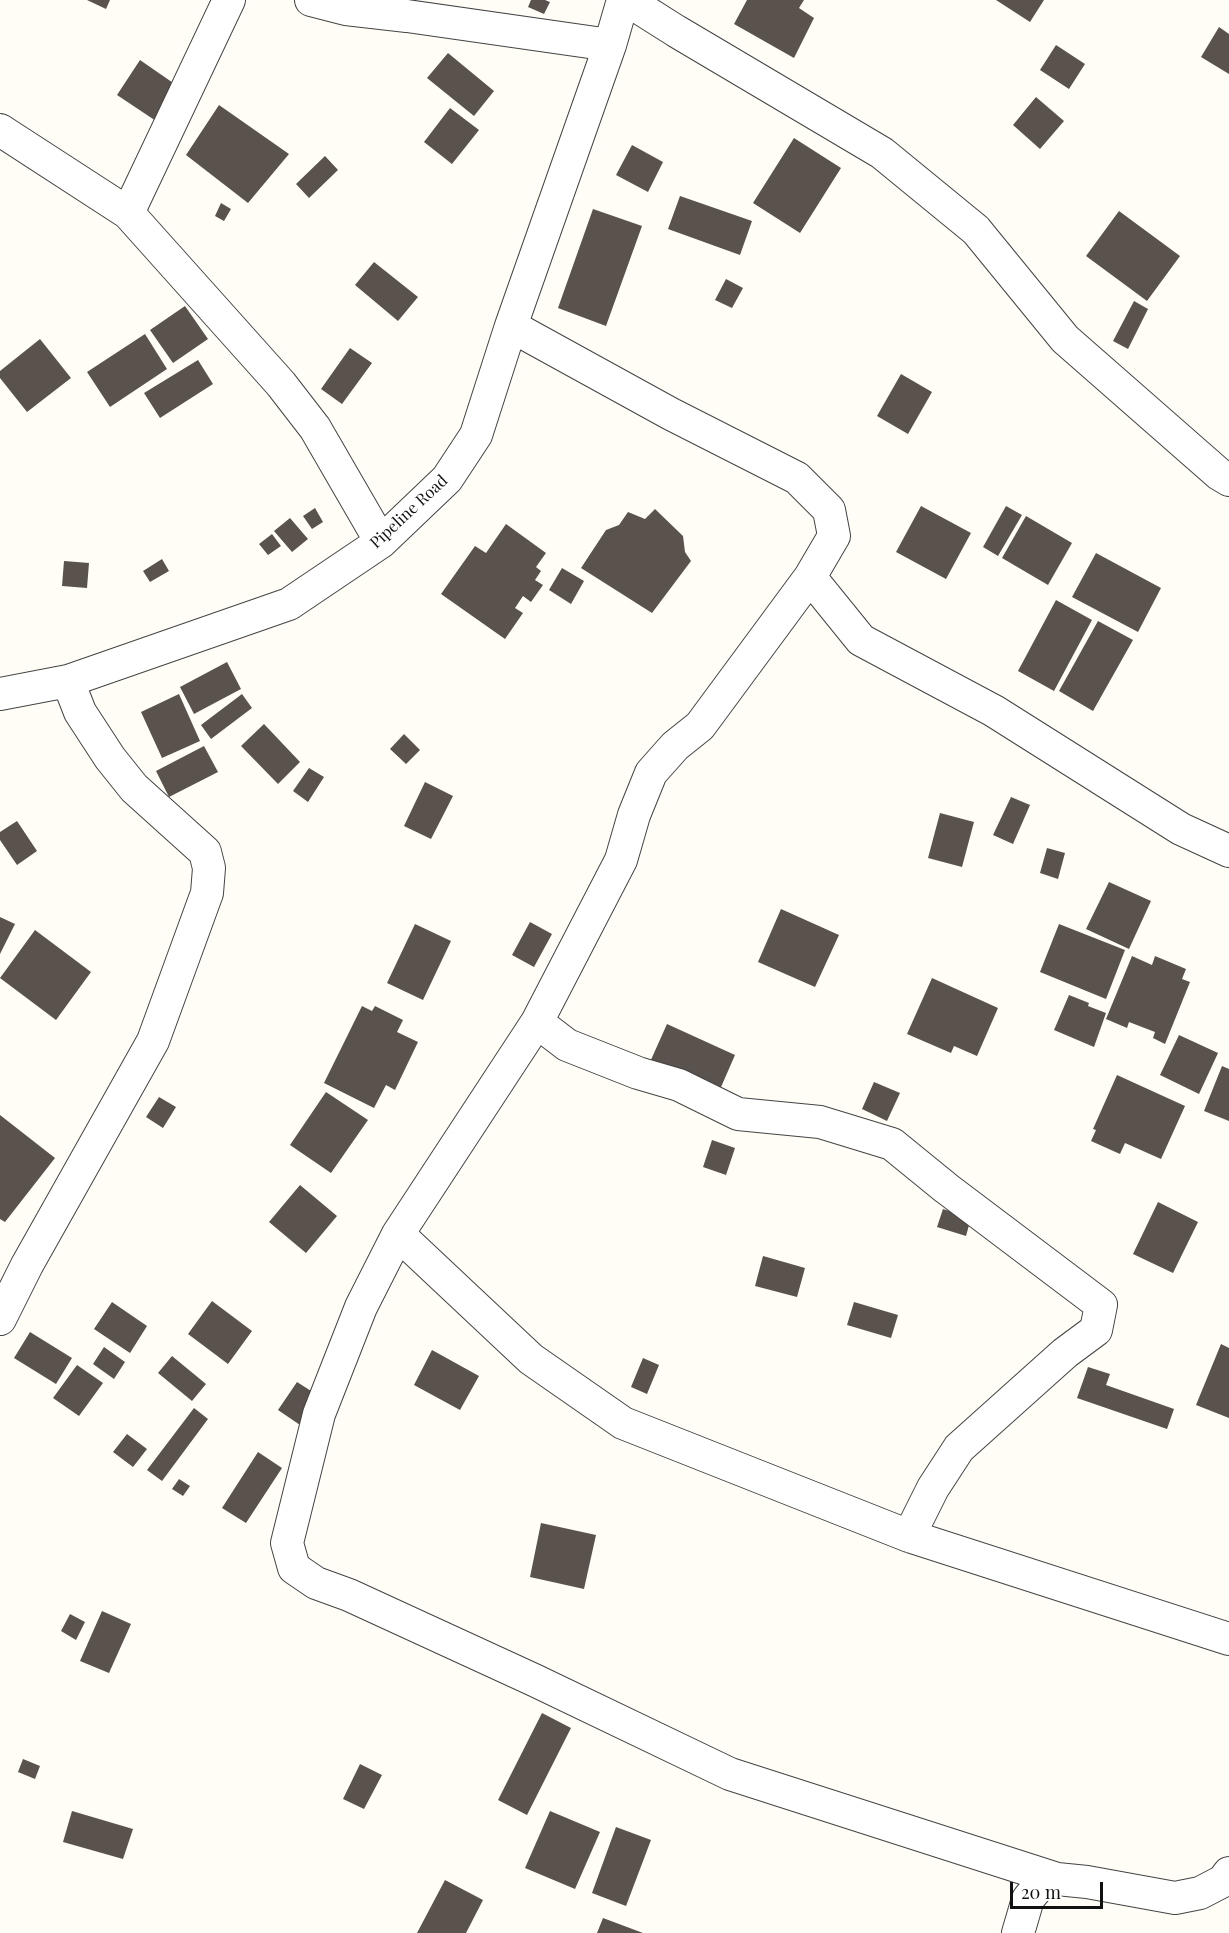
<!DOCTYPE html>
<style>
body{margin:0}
#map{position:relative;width:1229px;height:1933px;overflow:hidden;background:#fffdf5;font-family:"Playfair Display",serif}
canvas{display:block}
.scale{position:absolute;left:1010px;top:1882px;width:93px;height:27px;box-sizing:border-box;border:3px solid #111;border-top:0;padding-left:8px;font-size:18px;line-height:21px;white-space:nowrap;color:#111;-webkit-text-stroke:4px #fff;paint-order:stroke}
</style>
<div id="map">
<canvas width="1229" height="1933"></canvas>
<div class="scale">20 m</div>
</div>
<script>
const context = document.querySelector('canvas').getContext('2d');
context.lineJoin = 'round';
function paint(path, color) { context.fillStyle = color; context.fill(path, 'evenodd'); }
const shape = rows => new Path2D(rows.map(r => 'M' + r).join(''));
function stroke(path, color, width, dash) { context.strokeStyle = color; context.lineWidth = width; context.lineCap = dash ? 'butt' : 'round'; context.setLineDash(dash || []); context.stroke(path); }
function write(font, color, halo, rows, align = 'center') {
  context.font = font + ' "Playfair Display",serif'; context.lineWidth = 6; context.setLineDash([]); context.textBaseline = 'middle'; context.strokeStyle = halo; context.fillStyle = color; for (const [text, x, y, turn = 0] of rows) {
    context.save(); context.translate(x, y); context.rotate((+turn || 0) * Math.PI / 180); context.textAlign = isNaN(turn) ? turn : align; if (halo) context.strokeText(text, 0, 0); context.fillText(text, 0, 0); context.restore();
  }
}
const building = shape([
 [87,0,110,0,106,9],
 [531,0,545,0,550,2,544,14,528,7],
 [747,0,804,0,799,8,814,18,794,58,734,24],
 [996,0,1044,0,1030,22],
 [1219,27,1229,34,1229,74,1201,57],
 [1056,45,1085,64,1069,89,1040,70],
 [448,53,494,91,474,116,427,78],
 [140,60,179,87,156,121,117,95],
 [1036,97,1064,121,1040,149,1013,125],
 [219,105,289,154,248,203,186,155],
 [450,108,479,130,452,164,424,142],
 [794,138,841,168,800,233,753,203],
 [632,145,663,162,648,192,616,175],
 [325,156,338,170,309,198,296,184],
 [680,196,752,221,740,255,668,229],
 [221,203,231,209,224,221,215,216],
 [593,209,642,226,606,326,558,308],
 [1119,211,1180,256,1147,301,1086,256],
 [374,262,418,297,398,321,355,285],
 [726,279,743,288,732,308,715,300],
 [1134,301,1148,309,1128,349,1113,341],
 [185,306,208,339,173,363,150,330],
 [145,334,167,369,110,407,87,372],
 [40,339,71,378,27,412,0,378,0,371],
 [350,348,372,363,342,404,321,389],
 [198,360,213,384,160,418,144,393],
 [901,374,932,392,908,434,877,416],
 [921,506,971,533,946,579,896,552],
 [1006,506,1022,515,998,556,983,547],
 [315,508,323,522,312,529,303,516],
 [655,509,683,536,685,552,691,561,652,613,581,568,606,530,619,525,628,512,645,519],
 [1026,516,1072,543,1048,585,1002,558],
 [290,518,308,539,292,552,274,531],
 [506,524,546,553,536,567,541,571,535,580,543,585,531,602,523,596,515,608,523,613,505,639,441,594,475,546,486,553],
 [272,534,281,546,268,555,259,544],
 [1096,553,1161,588,1138,632,1072,597],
 [162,559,169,571,150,582,143,571],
 [64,561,89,563,87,588,62,586],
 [562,568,584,581,571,604,549,590],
 [1056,600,1092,620,1054,691,1018,671],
 [1098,621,1133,640,1093,711,1059,691],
 [227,662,241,689,194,714,180,687],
 [179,694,200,741,162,758,141,712],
 [242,694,252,708,211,739,201,725],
 [264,724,300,762,278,784,241,746],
 [404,734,420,750,406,764,390,749],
 [204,746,218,772,169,797,156,771],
 [309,768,324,777,308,802,293,791],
 [425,782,453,796,431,839,404,826],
 [1011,797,1030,805,1013,844,993,835],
 [940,813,974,822,962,867,928,858],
 [17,821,37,851,17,865,0,840,0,832],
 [1047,848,1065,853,1058,879,1040,873],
 [1109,882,1151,901,1129,949,1086,929],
 [781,909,839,935,815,987,758,962],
 [0,917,15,924,0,954],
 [530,922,552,934,534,967,512,955],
 [415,924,451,941,423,1000,387,983],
 [1059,924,1125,950,1106,999,1040,972],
 [35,930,91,972,56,1020,0,978],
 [1132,956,1152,965,1155,956,1186,969,1182,979,1190,982,1165,1044,1153,1038,1155,1032,1129,1022,1127,1028,1106,1019],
 [932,978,998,1008,977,1056,954,1046,951,1053,907,1034],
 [1069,995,1089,1003,1088,1006,1106,1013,1094,1047,1054,1030],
 [362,1006,372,1011,375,1006,403,1020,397,1032,418,1042,395,1090,386,1085,374,1108,324,1083],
 [667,1024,735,1055,718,1094,650,1062],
 [1179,1035,1218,1053,1199,1094,1160,1075],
 [1222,1066,1229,1069,1229,1121,1204,1111],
 [1117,1075,1185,1106,1161,1159,1125,1143,1120,1154,1091,1141,1096,1130,1093,1129],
 [874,1082,900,1093,887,1121,862,1109],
 [326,1092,368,1120,331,1173,290,1145],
 [159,1097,176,1107,163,1128,146,1117],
 [0,1115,55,1158,5,1222,0,1219],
 [712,1140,735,1148,726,1175,703,1167],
 [300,1185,337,1216,306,1253,269,1222],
 [1158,1202,1198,1222,1173,1273,1133,1254],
 [943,1209,971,1218,966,1236,937,1227],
 [763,1256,805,1268,797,1297,755,1286],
 [212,1301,252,1331,228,1364,188,1334],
 [112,1302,147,1326,130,1353,94,1329],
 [854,1302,898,1315,891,1338,847,1325],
 [30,1332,72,1358,56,1384,14,1358],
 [1221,1344,1229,1348,1229,1418,1196,1405],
 [104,1347,125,1362,114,1379,93,1364],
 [432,1350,479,1376,460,1410,414,1385],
 [172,1356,206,1384,192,1401,158,1373],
 [643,1358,659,1365,647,1394,631,1387],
 [77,1365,103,1383,79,1416,53,1398],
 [1088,1367,1110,1374,1106,1385,1174,1409,1167,1429,1077,1398],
 [297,1382,319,1396,300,1425,278,1410],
 [194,1408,208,1419,162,1481,147,1470],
 [127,1434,147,1449,133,1467,113,1452],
 [258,1452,282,1468,246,1523,222,1508],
 [179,1479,190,1486,183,1496,172,1489],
 [541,1523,596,1535,584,1589,530,1577],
 [102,1611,131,1624,109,1673,80,1661],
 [70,1614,85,1622,76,1640,61,1631],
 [542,1713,571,1728,527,1815,498,1800],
 [23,1759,40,1766,35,1779,18,1772],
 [360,1764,382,1775,364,1809,343,1799],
 [72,1811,133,1829,123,1859,63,1842],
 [550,1811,600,1832,575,1889,525,1868],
 [616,1827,651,1840,626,1906,592,1893],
 [445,1880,483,1900,466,1933,417,1933],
 [603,1918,643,1933,597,1933]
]);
const minor = shape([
 [311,0,346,9,407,16,610,45],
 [627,0,676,31,882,153,976,230,1065,339,1219,474,1229,480],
 [0,130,128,213,281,384,315,428,381,542],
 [128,213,229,0],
 [511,326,671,414,797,478,829,510,834,536,810,577,700,726,675,746,651,773,634,815,621,860,537,1022,398,1234,531,1359,623,1423,909,1536,1229,1639],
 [810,577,861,640,994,711,1181,829,1229,851],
 [0,694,68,681,289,604,381,542,447,479,476,435,511,326,610,45,623,0],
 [537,1022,567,1045,638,1073,679,1085,738,1114,820,1122,892,1144,946,1188,1101,1305,1096,1330,1065,1353,959,1448,933,1488,909,1536],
 [398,1234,361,1307,319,1414,287,1543,294,1568,316,1583,349,1595,534,1680,730,1774,1057,1879],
 [0,1319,27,1265,153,1041,207,893,209,868,205,852,134,788,110,758,80,712,68,681],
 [1018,1933,1028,1899,1039,1886,1057,1879,1087,1882,1175,1898,1200,1893,1223,1881,1229,1873]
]);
const streetNames = [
 ["Pipeline Road",409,512,-43]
];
paint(building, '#5a524d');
stroke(minor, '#444', 34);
stroke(minor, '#fff', 32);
write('16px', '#111', '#fff', streetNames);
</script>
